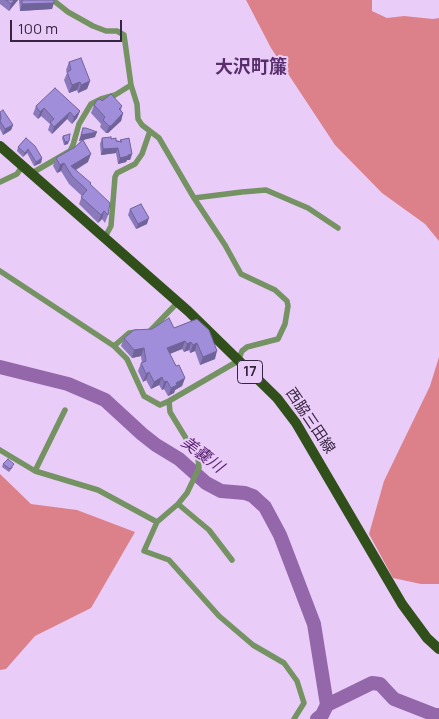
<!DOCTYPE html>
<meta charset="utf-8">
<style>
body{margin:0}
#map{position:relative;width:439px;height:719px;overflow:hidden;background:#e9cdf8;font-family:Manrope,sans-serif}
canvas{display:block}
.scale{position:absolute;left:10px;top:20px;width:112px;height:22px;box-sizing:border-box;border:2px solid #372440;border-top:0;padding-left:6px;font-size:15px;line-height:18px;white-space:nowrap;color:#372440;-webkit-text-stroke:4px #e9cdf8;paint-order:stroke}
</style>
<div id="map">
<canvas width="439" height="719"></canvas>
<div class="scale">100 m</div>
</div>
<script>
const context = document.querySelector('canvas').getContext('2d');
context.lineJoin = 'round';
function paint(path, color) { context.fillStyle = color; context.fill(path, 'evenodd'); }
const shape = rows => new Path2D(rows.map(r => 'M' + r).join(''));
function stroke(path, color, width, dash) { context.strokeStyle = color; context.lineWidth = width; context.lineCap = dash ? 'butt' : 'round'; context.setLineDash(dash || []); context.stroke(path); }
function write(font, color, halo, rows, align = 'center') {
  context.font = font + ' Manrope,"Noto Sans JP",sans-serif'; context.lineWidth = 4; context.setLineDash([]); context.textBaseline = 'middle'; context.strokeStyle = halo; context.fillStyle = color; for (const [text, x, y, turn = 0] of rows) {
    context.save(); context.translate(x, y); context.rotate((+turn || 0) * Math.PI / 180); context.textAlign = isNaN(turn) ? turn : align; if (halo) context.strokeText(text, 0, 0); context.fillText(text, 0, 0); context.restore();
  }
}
const forest = shape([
 [246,0,372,0,372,11,387,18,404,16,433,19,439,18,439,241,425,224,382,193,335,145,271,48],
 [439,357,439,584,421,584,393,578,369,534,384,481,430,386],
 [0,474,31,504,77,510,135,532,91,608,35,636,6,669,0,670]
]);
const river = shape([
 [0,367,68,384,105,400,142,434,156,445,179,459,206,483,221,491,245,493,253,496,265,507,280,535,314,624,327,705,322,715,317,719],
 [327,705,372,683,380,684,394,699,435,715,439,715]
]);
const street = shape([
 [53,0,68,12,93,26,106,31,117,31,124,35,131,85,137,104,138,119,142,125,159,138,194,198,225,245,241,274,275,290,287,301,288,306,285,324,278,339,247,347,242,351,238,361,169,401,170,412,198,458,199,468,187,493,178,504,157,522,144,551,169,560,219,616,253,645,284,663,297,681,304,703,294,719],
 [32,173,70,151,73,145,79,124,91,104,101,99,115,95,131,85],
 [0,182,17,174,23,165],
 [194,198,242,192,266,190,308,208,338,228],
 [105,237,111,226,115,177,117,173,135,164,142,154,150,131],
 [0,271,114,346,127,359,144,396,160,405,169,401],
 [151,330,178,302],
 [114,346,129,333,137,332],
 [0,450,35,471,98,490,157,522],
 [35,471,65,410],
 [178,504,209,530,232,560]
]);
const primary = shape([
 [0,146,188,311,277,398,296,423,402,604,427,638,439,649]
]);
const wall = shape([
 [0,0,18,0,9,11,0,4],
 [19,0,54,0,52,9,20,11],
 [69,62,90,81,87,89,78,93,77,90,69,93,64,80,67,73,66,70],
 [102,101,122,106,121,110,123,113,121,121,108,133,106,133,100,127,101,124,91,113,94,105],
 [36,106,80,111,77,118,72,124,67,119,52,134,48,130,50,124,41,116,38,119,33,114],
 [0,112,13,125,11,130,3,135,0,129],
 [83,128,95,137,83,140,88,162,76,170,90,185,108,215,105,223,102,219,98,223,79,204,82,196,69,184,61,171,57,173,53,166,56,158,75,147,82,140,79,141],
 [63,136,68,144,64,145,62,138],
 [26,138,42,158,41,163,34,166,27,153,23,157,17,151,18,147],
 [102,138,111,139,120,141,120,140,132,154,130,160,127,160,126,162,118,164,116,153,101,155,100,144],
 [130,209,147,224,136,229,128,215],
 [197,319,215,359,200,365,195,351,190,353,189,350,184,352,182,349,170,354,176,366,185,378,182,386,175,390,174,393,168,396,164,389,162,390,159,385,151,389,146,380,143,382,138,371,141,363,142,363,141,356,132,358,121,346,124,338,174,328],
 [3,464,13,467,9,472,2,467]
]);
const shadedWall = shape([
 [14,0,18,0,9,11,11,4],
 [54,3,52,9,20,11,22,4],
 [90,81,87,89,78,93,81,85],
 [80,82,77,90,69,93,72,85],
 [44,108,41,116,38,119,40,112],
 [80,111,77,118,72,124,74,117],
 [70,112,67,119,52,134,54,127],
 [123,113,121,121,108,133,106,133,109,126],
 [13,125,11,130,3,135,5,129],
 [97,132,95,137,79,141,81,135],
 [69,141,68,144,64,145,65,142],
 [118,148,116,153,101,155,103,149],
 [28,149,27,153,23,157,25,153],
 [91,154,88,162,70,173,71,166],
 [132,154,130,160,127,160,126,162,118,164,120,158],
 [42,158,41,163,34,166,36,162],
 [64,163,61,171,57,173,60,165],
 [104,211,102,219,98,223,101,215],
 [149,218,147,224,136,229,138,224],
 [185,341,182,349,164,356,167,348],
 [191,342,189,350,184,352,187,344],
 [197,343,195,351,190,353,193,345],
 [144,348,141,356,132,358,134,350],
 [217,351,215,359,200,365,203,357],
 [149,372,146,380,143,382,146,374],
 [162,377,159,385,151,389,154,382],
 [185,378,182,386,175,390,174,393,168,396,171,388,176,383],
 [167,381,164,389,162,390,164,382]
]);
const building = shape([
 [6,0,14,0,11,4,6,0],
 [22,0,54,0,54,3,22,4,22,0],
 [81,58,90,81,81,85,80,82,72,85,67,72,71,70,69,62,81,58],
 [55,88,80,111,74,117,70,112,54,127,50,122,54,119,44,108,40,112,36,106,55,88],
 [111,94,122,106,119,109,123,113,111,126,109,126,103,120,105,117,94,105,97,100,100,99,102,101,111,94],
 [3,110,13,125,5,129,0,121,1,118,0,112,3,110],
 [83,128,86,128,97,132,81,135,83,128],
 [70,134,69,141,65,142,63,136,70,134],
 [111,137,111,139,116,138,116,141,122,142,120,140,129,138,132,154,128,155,128,156,120,158,118,148,103,149,102,138,111,137],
 [26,138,35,146,42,158,36,162,28,149,25,153,18,147,26,138],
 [83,140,91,154,71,166,91,183,90,184,110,203,108,215,104,211,101,215,81,197,87,190,72,176,64,163,60,165,56,158,75,147,83,140],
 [141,204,149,218,138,224,130,209,141,204],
 [169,318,174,328,197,319,209,330,217,351,203,357,197,343,193,345,191,342,187,344,185,341,167,348,176,366,179,365,185,378,176,383,177,385,171,388,167,381,164,382,162,377,154,382,149,372,146,374,141,363,146,361,144,348,134,350,124,338,134,330,152,329,169,318],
 [8,459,14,464,10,469,3,464,8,459]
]);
const shields = [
 [250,372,25]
];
const shieldNames = [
 ["17",250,372]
];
const streetNames = [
 ["西脇三田線",310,421,56]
];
const waterNames = [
 ["美嚢川",202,455,37]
];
const quarterNames = [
 ["大沢町簾",251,68]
];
paint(forest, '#dc818a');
stroke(river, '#9467ab', 14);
stroke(street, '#749262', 5.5);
stroke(primary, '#314f1a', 10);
paint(wall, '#8a7abc');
paint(shadedWall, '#706399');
paint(building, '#a08edb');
stroke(building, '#706399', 1);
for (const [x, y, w] of shields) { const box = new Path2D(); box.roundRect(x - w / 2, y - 11.5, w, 23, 4); context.fillStyle = '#e9cdf8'; context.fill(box); stroke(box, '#372440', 1); }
write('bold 14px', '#372440', null, shieldNames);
write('15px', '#372440', '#e9cdf8', streetNames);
write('italic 16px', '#571c70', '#e9cdf8', waterNames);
write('bold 18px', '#582f6c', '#e9cdf8', quarterNames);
</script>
